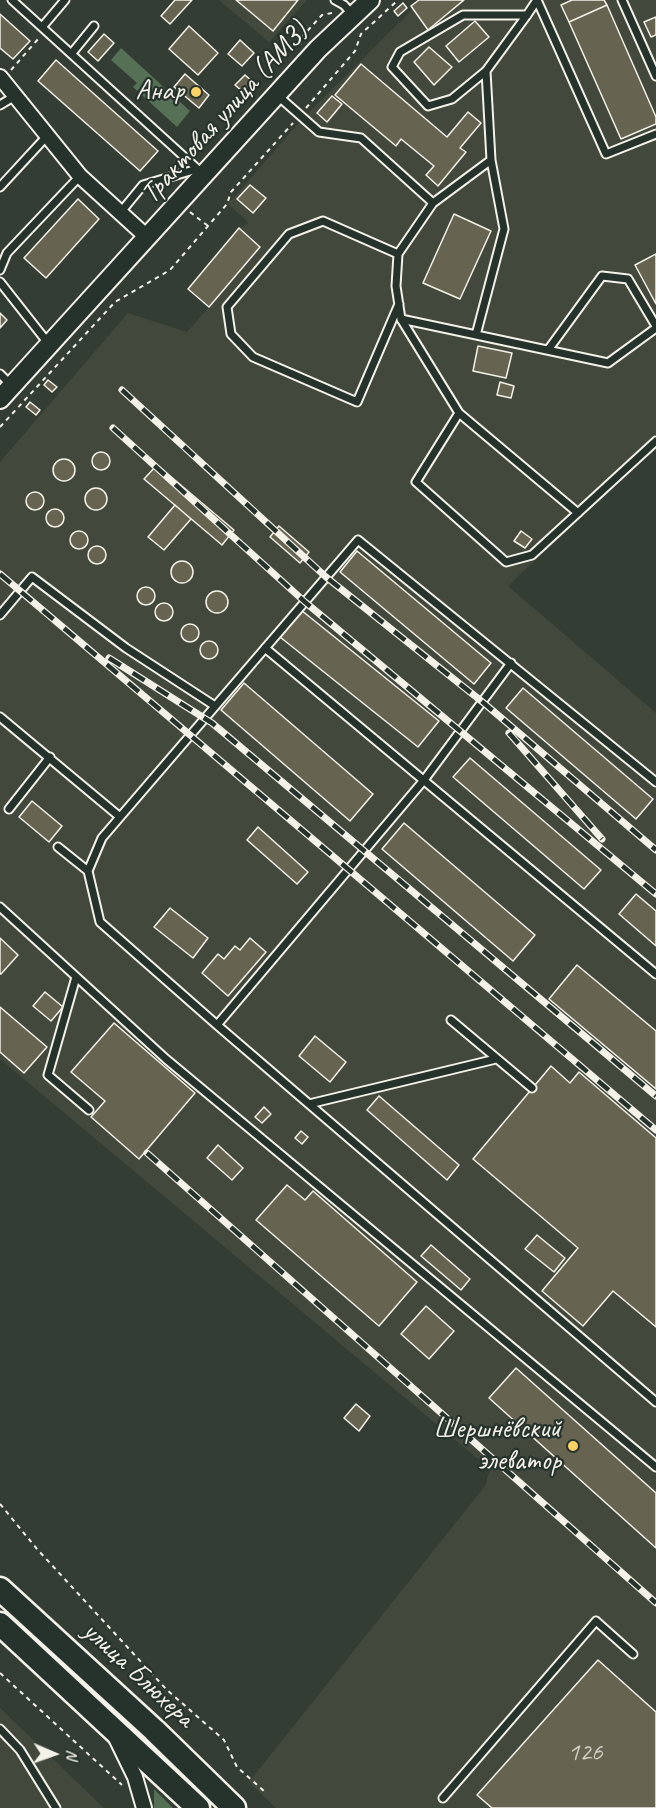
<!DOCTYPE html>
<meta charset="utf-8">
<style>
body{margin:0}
#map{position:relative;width:656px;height:1808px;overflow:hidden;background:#333d34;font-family:Caveat,sans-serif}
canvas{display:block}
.north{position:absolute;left:24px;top:1724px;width:60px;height:60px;-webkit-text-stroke:4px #26332d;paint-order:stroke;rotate:92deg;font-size:16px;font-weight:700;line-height:24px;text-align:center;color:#f4f1e8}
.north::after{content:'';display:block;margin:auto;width:21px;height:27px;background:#f4f1e8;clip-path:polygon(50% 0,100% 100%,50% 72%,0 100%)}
</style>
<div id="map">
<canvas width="656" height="1808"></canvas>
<div class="north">N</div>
</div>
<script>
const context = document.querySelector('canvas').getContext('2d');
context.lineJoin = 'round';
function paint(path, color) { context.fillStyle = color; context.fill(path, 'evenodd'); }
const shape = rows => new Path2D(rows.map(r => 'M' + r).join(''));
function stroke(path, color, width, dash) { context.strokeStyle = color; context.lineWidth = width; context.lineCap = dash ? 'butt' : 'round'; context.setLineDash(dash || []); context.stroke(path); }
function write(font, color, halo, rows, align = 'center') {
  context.font = font + ' Caveat,sans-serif'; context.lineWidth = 4.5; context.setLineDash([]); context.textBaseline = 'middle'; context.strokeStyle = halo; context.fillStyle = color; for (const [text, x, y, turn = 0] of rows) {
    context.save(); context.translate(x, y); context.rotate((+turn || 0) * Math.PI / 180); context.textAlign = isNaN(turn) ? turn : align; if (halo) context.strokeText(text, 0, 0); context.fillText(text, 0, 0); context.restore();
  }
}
const built = shape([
 [219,0,307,0,269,42],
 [422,0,656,0,656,447,508,586,656,713,656,1808,276,1808,249,1782,485,1486,490,1469,0,1059,0,462,128,313,187,332,209,307,188,289,239,228,249,223,228,204,303,118],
 [0,1708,104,1808,0,1808]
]);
const green = shape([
 [121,48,190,111,177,127,133,87,137,83,111,60],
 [154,1789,173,1808,154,1808]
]);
const building = shape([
 [175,0,192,0,170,24,161,16,175,0],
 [236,0,298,0,273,31,236,0],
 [419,0,464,0,428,30,411,6,419,0],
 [572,0,604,0,607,5,569,22,561,5,572,0],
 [403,3,407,8,398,16,394,11,403,3],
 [607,5,656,117,656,124,621,139,569,22,607,5],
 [0,14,30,41,13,59,0,48,0,14],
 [656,17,656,35,651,37,644,22,656,17],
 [475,21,489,37,459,62,446,46,475,21],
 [189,26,218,53,198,75,169,49,189,26],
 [104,34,114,43,98,61,88,52,104,34],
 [240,40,254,53,242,66,228,54,240,40],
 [429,47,452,67,434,85,414,62,429,47],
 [56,60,158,151,140,171,38,81,56,60],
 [361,64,447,137,468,112,481,123,460,148,466,152,438,186,426,175,434,166,401,139,396,146,335,95,361,64],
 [185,74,209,95,199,108,174,87,185,74],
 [245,75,253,82,243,92,235,85,245,75],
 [332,96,342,104,327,122,317,113,332,96],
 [250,185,266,198,253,213,237,199,250,185],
 [78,199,99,219,46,278,24,258,78,199],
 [454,214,491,231,460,299,423,283,454,214],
 [239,228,260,247,209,307,188,289,239,228],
 [656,254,656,304,635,265,656,254],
 [0,313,7,320,0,328,0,313],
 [478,346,512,353,506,378,473,371,478,346],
 [48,380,57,387,52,392,44,385,48,380],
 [500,382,514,386,511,398,497,395,500,382],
 [30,402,40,410,36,415,26,407,30,402],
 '92 461a9 9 0 1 1 18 0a9 9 0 1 1-18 0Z',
 '53 470a11 11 0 1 1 22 0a11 11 0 1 1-22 0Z',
 [157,465,234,530,222,545,144,479,157,465],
 '85 499a11 11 0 1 1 22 0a11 11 0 1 1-22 0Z',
 '26 501a9 9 0 1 1 18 0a9 9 0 1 1-18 0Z',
 [175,505,191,519,164,550,148,537,175,505],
 '46 518a9 9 0 1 1 18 0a9 9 0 1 1-18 0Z',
 [279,526,309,552,300,563,270,537,279,526],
 [521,531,532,539,525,548,514,541,521,531],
 '70 540a9 9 0 1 1 18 0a9 9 0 1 1-18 0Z',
 '88 555a9 9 0 1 1 18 0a9 9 0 1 1-18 0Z',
 [357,551,491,663,474,684,340,572,357,551],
 '171 572a11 11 0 1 1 22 0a11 11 0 1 1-22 0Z',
 '137 596a9 9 0 1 1 18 0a9 9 0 1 1-18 0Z',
 '206 602a11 11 0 1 1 22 0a11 11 0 1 1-22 0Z',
 '155 612a9 9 0 1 1 18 0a9 9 0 1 1-18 0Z',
 [301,610,439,721,418,747,280,637,301,610],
 '181 633a9 9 0 1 1 18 0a9 9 0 1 1-18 0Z',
 '200 650a9 9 0 1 1 18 0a9 9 0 1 1-18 0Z',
 [244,683,373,794,350,821,221,710,244,683],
 [523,688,653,799,636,819,506,708,523,688],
 [470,758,601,870,584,889,453,777,470,758],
 [32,801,62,826,49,842,19,817,32,801],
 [404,823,535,935,513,961,382,849,404,823],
 [258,827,308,872,297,884,247,840,258,827],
 [636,894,656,911,656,946,619,914,636,894],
 [170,908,208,938,193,958,154,927,170,908],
 [0,938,18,955,1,974,0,974,0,938],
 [250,938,266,952,228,996,202,973,218,954,224,959,235,946,240,950,250,938],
 [577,965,656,1031,656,1089,549,999,577,965],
 [45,992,63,1007,51,1021,33,1006,45,992],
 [0,1007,47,1047,24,1073,0,1052,0,1007],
 [114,1023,195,1093,139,1159,91,1117,105,1101,71,1072,114,1023],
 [315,1036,346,1062,330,1082,299,1056,315,1036],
 [551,1066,570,1083,579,1072,656,1138,656,1327,613,1291,583,1326,542,1291,578,1248,473,1159,551,1066],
 [379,1096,459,1165,447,1180,367,1110,379,1096],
 [264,1107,271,1114,262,1123,255,1117,264,1107],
 [301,1131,308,1137,302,1144,295,1138,301,1131],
 [218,1145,243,1168,232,1180,207,1158,218,1145],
 [287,1185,305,1200,313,1191,417,1282,379,1326,256,1220,287,1185],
 [537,1235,565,1258,554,1272,525,1249,537,1235],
 [431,1245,470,1279,461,1290,421,1256,431,1245],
 [426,1306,454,1331,429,1359,401,1334,426,1306],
 [516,1368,656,1493,656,1548,489,1398,516,1368],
 [356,1404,370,1416,359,1431,344,1418,356,1404],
 [598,1660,656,1712,656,1808,492,1808,477,1795,598,1660]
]);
const path = shape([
 [301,45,299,40,322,15,332,13],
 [11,70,39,38],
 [306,108,355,51,361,34,398,0],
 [190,212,208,226],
 [0,427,115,302,170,270,227,204,231,192,293,123],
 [0,1504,37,1549,166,1689,224,1740,237,1767,264,1791],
 [0,1673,122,1785]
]);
const service = shape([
 [12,0,203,174],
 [335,0,344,5,353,15],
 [537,0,606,154,656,134],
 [622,0,656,76],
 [527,15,463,15,400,52,392,67,428,106,452,99,486,71,527,15,537,0],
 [43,26,65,0],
 [72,53,94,26],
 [486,71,491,160,433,203,398,254,396,286,401,319,459,413,578,513],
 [277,95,319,132,361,138,433,203],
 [0,105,15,96],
 [0,187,47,136],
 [120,213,143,185,197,169],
 [398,254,323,221,289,234,227,307,231,334,253,357,357,402,399,304],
 [0,270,7,253,80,176],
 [0,282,48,343],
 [401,319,608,363,656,328],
 [476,335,504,229,491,160],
 [548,350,602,276,628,279,656,326],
 [0,374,11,385],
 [459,413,416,482,506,562,532,555,656,441],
 [0,615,32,577,126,648,215,706],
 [265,648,656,974],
 [0,717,120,817],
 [656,782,358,540,102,838,88,871,100,922,217,1025,656,1402],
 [9,809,50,757],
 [58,847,88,871],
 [0,907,166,1059,656,1467],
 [76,977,48,1075,89,1110],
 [451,1020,532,1088],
 [217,1025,424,780,511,663],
 [309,1104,496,1059],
 [0,1729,20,1750,56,1808],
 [443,1798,596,1621,633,1654]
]);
const minor = shape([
 [0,77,80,176,148,238],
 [116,1738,135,1777,144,1808]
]);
const tertiary = shape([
 [0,399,318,49,370,0]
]);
const primary = shape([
 [0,1589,154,1730,234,1808],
 [0,1624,198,1808]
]);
const rail = shape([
 [122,390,326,577,485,704,656,850],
 [113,428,305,602,656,894],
 [0,574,656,1130],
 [109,658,212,723,656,1096],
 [509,733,602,839],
 [147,1153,656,1603]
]);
const markers = [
 [196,92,6,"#ffd166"],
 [573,1446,6,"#ffd166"]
];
const numberNames = [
 ["126",585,1753]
];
const poiNames = [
 ["Анар",184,92],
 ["Шершнёвский",561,1430],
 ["элеватор",561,1462]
];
const streetNames = [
 ["Трактовая улица (АМЗ)",225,113,-48],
 ["улица Блюхера",138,1675,43]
];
paint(built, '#42493c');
paint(green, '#567056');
paint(building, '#666450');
stroke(building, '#f4f1e8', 1.5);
stroke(service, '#f4f1e8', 11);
stroke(minor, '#f4f1e8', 18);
stroke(tertiary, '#f4f1e8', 22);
stroke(primary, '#f4f1e8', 27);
stroke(path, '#f4f1e8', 2, [4.5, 4.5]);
stroke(service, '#26332d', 7);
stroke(minor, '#26332d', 14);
stroke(tertiary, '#26332d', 18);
stroke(primary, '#26332d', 22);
stroke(rail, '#f4f1e8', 7);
stroke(rail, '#26332d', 4.5, [14]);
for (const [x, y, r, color] of markers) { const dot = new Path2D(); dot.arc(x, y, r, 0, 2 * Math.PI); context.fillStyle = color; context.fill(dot); stroke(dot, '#26332d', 2); }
write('26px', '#d0cec2', null, numberNames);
write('28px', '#f4f1e8', '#26332d', poiNames, 'right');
write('28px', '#f4f1e8', '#26332d', streetNames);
</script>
